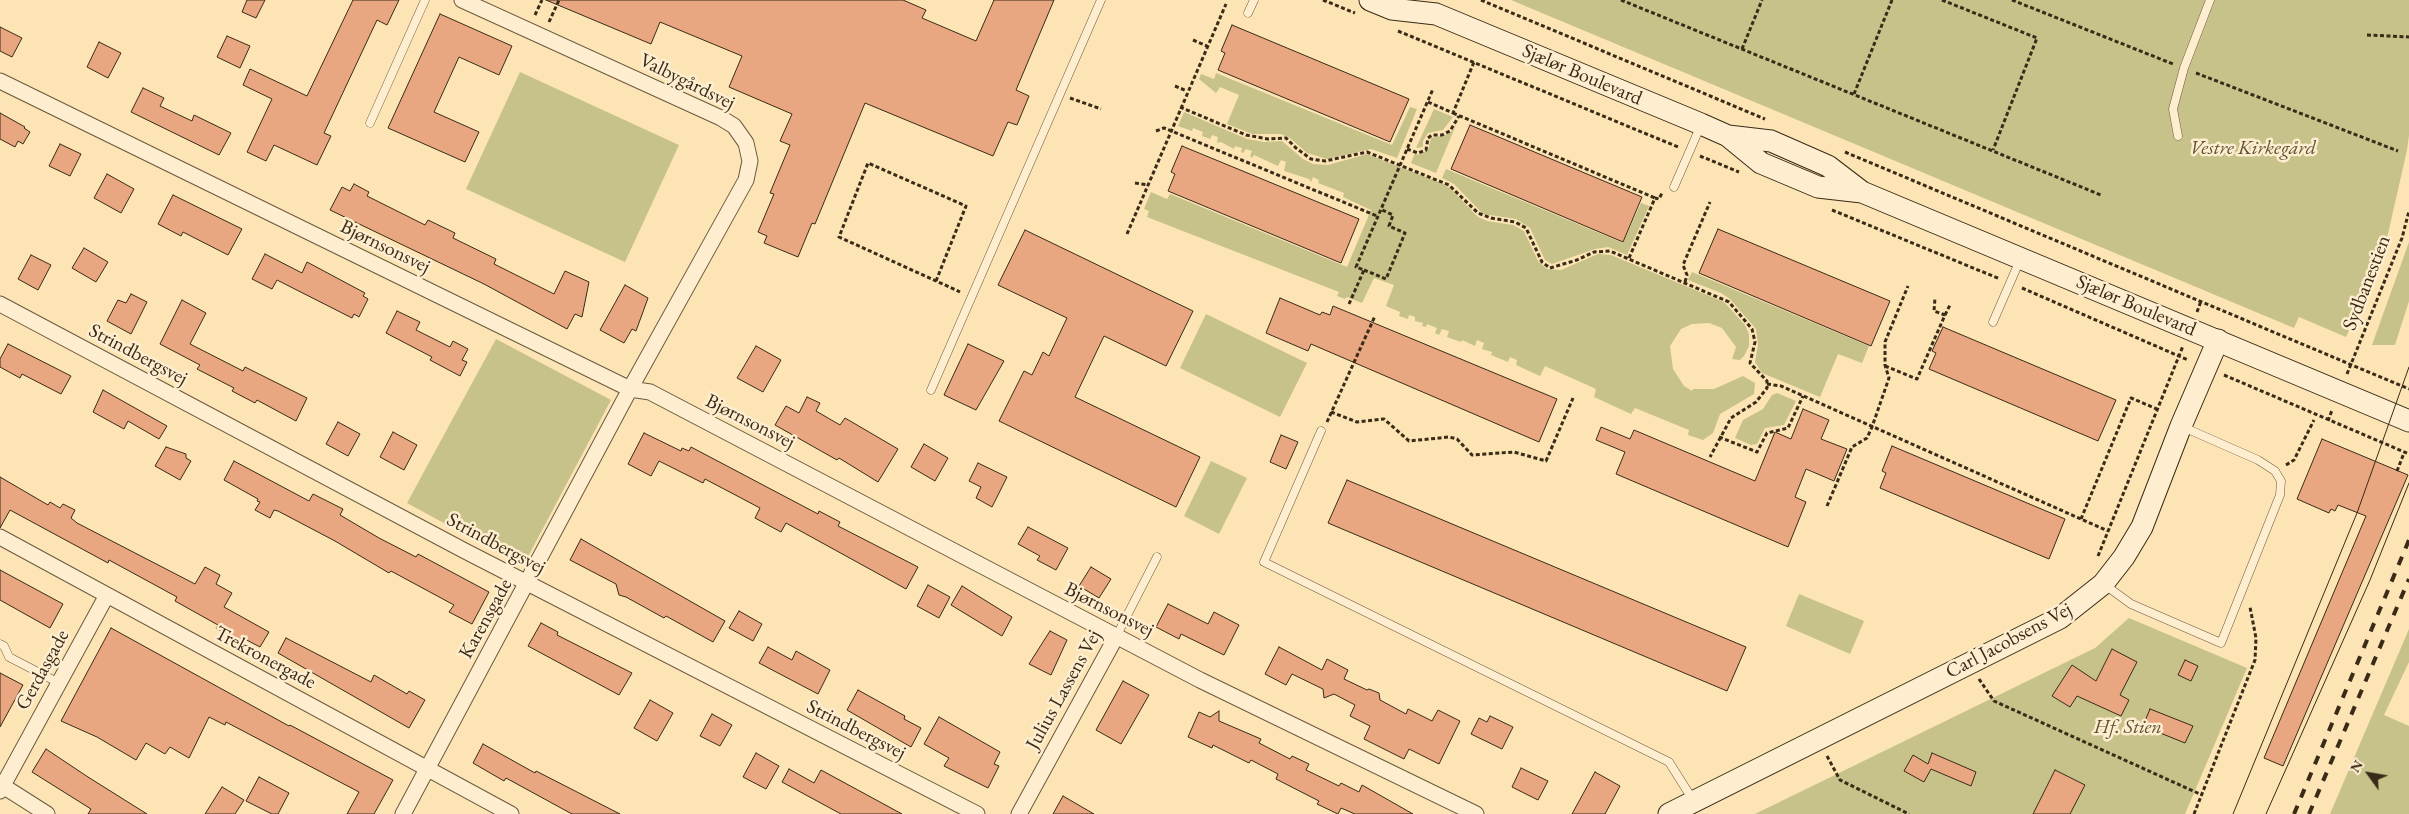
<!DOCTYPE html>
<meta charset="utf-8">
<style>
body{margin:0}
#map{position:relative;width:2409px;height:814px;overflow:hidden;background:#fde4b5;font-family:"EB Garamond",serif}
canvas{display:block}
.north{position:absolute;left:2344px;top:749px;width:50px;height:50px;-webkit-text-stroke:4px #feedcf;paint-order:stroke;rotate:302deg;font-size:14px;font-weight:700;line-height:20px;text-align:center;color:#392b17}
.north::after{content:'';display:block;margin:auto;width:18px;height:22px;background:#392b17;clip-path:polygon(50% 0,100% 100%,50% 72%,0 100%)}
</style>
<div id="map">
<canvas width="2409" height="814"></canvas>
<div class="north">N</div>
</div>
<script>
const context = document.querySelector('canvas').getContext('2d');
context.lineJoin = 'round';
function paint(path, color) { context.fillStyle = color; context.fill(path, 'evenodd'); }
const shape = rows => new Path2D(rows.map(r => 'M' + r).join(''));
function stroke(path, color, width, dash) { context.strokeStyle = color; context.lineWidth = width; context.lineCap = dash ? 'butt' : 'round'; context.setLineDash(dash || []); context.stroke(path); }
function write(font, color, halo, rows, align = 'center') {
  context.font = font + ' "EB Garamond",serif'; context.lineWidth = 5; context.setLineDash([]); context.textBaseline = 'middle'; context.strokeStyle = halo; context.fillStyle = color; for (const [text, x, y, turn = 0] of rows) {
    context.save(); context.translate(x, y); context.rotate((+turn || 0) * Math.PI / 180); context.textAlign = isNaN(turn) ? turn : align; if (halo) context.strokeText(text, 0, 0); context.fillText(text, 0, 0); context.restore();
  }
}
const green = shape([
 [1511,0,2409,0,2409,135,2407,150,2385,247,2346,337,2299,317,2294,328],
 [520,72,679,145,625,262,466,189],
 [1216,73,1392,145,1410,107,1417,109,1397,158,1371,149,1327,159,1307,153,1290,138,1281,134,1252,134,1227,124,1239,95,1220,87,1216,93,1199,79,1201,74,1214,79],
 [1434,109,1453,117,1443,130,1428,133,1423,141,1423,147,1416,148],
 [1184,112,1247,139,1264,142,1282,141,1303,159,1313,164,1328,165,1367,154,1443,184,1451,189,1478,217,1487,221,1513,225,1524,231,1538,261,1547,269,1561,270,1598,254,1611,255,1724,302,1745,325,1749,334,1749,346,1744,356,1740,360,1732,359,1736,347,1722,328,1709,323,1692,324,1681,329,1670,346,1673,369,1684,386,1692,391,1693,389,1714,389,1743,376,1755,383,1754,394,1720,414,1713,433,1703,440,1688,435,1689,430,1635,408,1631,414,1594,397,1596,389,1545,366,1540,376,1516,365,1517,360,1510,357,1508,362,1491,355,1492,352,1482,349,1484,343,1477,340,1475,346,1462,340,1461,342,1447,337,1449,331,1442,329,1439,335,1435,333,1437,328,1427,324,1426,327,1422,326,1423,323,1415,321,1415,317,1409,315,1408,319,1399,316,1400,312,1386,306,1394,285,1374,278,1362,303,1347,297,1345,299,1337,296,1339,292,1147,217,1149,211,1144,209,1151,192,1167,199,1170,194,1347,267,1371,210,1343,197,1344,193,1318,183,1319,180,1313,177,1311,182,1309,179,1284,171,1286,162,1281,160,1278,166,1254,155,1252,158,1250,156,1252,151,1246,149,1243,153,1241,152,1242,148,1235,146,1234,149,1221,142,1217,143,1218,137,1212,135,1210,139,1202,136,1203,132,1193,128,1192,131,1178,126],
 [1458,120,1436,173,1411,163,1415,153,1418,155,1428,150,1431,138,1446,135,1453,130],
 [1446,169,1623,243,1641,203,1649,206,1627,255,1608,247,1595,249,1552,264,1545,260,1530,228,1516,219,1483,214,1454,184,1442,178],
 [2409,242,2409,301,2395,345,2372,345],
 [1692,272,1869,346,1862,363,1838,354,1820,397,1762,373,1755,362,1758,345,1756,329,1730,299,1721,293,1688,280],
 [1206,314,1307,363,1280,417,1180,368],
 [496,339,611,400,523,566,407,503],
 [1777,393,1796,401,1784,425,1765,428,1757,444,1751,445,1735,438,1743,420,1763,409,1772,395],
 [1211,461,1247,478,1219,534,1184,516],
 [1799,594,1864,621,1850,654,1786,626],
 [2129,618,2247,668,2185,814,1755,814,2095,648],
 [2409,629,2409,662,2384,715,2409,726,2409,814,2330,814]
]);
const building = shape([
 [247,0,265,0,256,18,242,12,247,0],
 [353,0,399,0,387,25,377,20,324,133,331,136,317,165,274,145,266,161,247,152,272,99,243,85,250,69,307,96,353,0],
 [546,0,903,0,926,10,922,18,976,41,994,0,1054,0,1016,90,1029,96,1017,125,1008,122,993,156,865,103,815,224,812,223,798,257,764,243,767,236,758,232,774,194,770,193,790,145,780,141,792,114,729,87,742,56,660,22,651,44,546,0],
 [440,14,512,46,499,75,459,57,434,112,479,132,465,162,388,128,440,14],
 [1232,25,1409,99,1390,142,1218,70,1225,53,1221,51,1232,25],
 [0,27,22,38,12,57,0,51,0,27],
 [227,36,250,46,240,68,217,57,227,36],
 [99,42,121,53,108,78,87,67,99,42],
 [143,88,164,98,160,106,192,121,194,115,231,133,219,155,131,112,143,88],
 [0,113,25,127,24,128,30,132,23,144,18,141,15,147,0,139,0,113],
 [1470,125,1642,197,1623,242,1451,169,1470,125],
 [60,144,81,154,70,176,49,166,60,144],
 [1182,146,1359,219,1341,263,1168,191,1175,174,1171,172,1182,146],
 [107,174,134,189,121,213,94,198,107,174],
 [354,184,369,192,367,196,425,225,428,220,455,233,453,238,496,259,494,264,554,294,565,271,589,282,582,317,575,314,567,329,484,284,330,210,342,187,350,191,354,184],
 [173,195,242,229,228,255,183,232,181,236,158,224,173,195],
 [1718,229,1890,301,1871,346,1699,273,1718,229],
 [1025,230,1193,311,1166,366,1104,336,1075,397,1200,457,1176,507,999,421,1024,371,1032,375,1043,352,1049,356,1067,318,998,285,1025,230],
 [84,248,108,262,96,282,72,268,84,248],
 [265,254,302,273,307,262,365,293,363,296,368,299,359,317,354,314,352,318,277,280,272,289,252,279,265,254],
 [31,255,51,265,38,290,18,279,31,255],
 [625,285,648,298,636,331,632,329,624,343,600,330,625,285],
 [131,294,147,302,131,334,107,321,118,300,126,303,131,294],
 [1280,298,1320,315,1322,312,1330,315,1333,306,1557,399,1539,442,1311,344,1308,351,1266,333,1280,298],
 [182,300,206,313,190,344,243,371,245,367,307,398,296,421,257,400,255,403,232,391,234,388,197,369,200,365,160,344,182,300],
 [397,311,420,322,416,330,450,347,453,341,468,349,462,360,467,362,460,376,430,360,432,357,386,333,397,311],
 [1943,327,2116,400,2098,441,1929,369,1936,353,1932,351,1943,327],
 [8,344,71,376,61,394,22,374,20,378,0,367,0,359,8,344],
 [968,344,1004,361,976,410,944,395,968,344],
 [756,346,781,360,763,392,737,378,756,346],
 [103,390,167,426,159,439,128,421,124,429,93,412,103,390],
 [807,397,820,403,816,411,840,425,845,418,898,449,878,482,839,458,837,460,775,425,786,406,799,413,807,397],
 [1803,409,1829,420,1821,439,1847,449,1834,481,1806,469,1795,497,1806,502,1788,547,1616,474,1625,452,1596,440,1601,427,1630,439,1634,430,1755,481,1775,432,1791,439,1803,409],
 [338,422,360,434,348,456,326,444,338,422],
 [393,432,417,445,404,470,380,457,393,432],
 [644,433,681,451,682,448,689,451,691,447,818,514,819,511,840,522,838,526,918,567,906,589,786,523,781,532,755,518,760,508,705,479,703,483,659,461,651,476,628,464,644,433],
 [1281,435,1298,442,1286,469,1270,462,1281,435],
 [2322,439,2408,475,2283,766,2264,758,2366,516,2338,505,2335,511,2331,509,2329,513,2297,499,2322,439],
 [924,444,948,458,935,481,911,467,924,444],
 [1892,446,2065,519,2049,559,1880,488,1886,473,1882,471,1892,446],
 [166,447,186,454,186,458,191,461,180,480,155,466,166,447],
 [234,461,309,501,313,494,343,509,340,515,379,538,416,557,418,554,489,592,472,624,449,612,454,605,391,571,389,573,335,541,278,511,274,510,270,518,255,510,260,502,257,501,258,499,224,480,234,461],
 [978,463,1007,477,992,507,976,498,981,487,969,481,978,463],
 [0,477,48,505,50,502,60,508,63,504,75,510,71,518,77,523,195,584,205,567,220,575,216,584,232,593,224,607,269,632,260,647,241,637,239,641,216,628,218,625,175,601,177,597,109,560,108,563,10,510,0,528,0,477],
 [1347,480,1746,647,1727,691,1328,523,1347,480],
 [1028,527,1068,548,1056,570,1037,560,1040,556,1018,544,1028,527],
 [581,539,725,621,713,642,666,616,664,618,626,597,619,595,616,584,570,560,581,539],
 [1091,567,1111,579,1099,598,1079,586,1091,567],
 [0,570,63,604,50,628,0,600,0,570],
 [928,585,950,597,939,618,917,606,928,585],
 [962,586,1012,617,1002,636,951,605,962,586],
 [1168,604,1208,624,1214,612,1239,625,1224,655,1181,634,1179,639,1156,627,1168,604],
 [739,611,762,624,753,641,729,628,739,611],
 [541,623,558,632,557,635,632,673,619,695,528,646,541,623],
 [111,628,289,726,290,725,393,780,374,814,347,814,359,792,226,722,225,725,209,717,189,758,170,747,165,754,146,743,136,760,97,737,61,721,111,628],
 [1050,631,1067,640,1051,675,1029,664,1050,631],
 [286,638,371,682,374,675,407,694,409,691,425,700,409,728,278,653,286,638],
 [768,647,792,660,796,651,830,670,818,694,759,663,768,647],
 [1279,647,1322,670,1327,659,1348,670,1344,679,1367,690,1369,689,1379,693,1380,700,1406,714,1408,709,1432,721,1438,710,1460,721,1439,764,1409,749,1404,759,1364,739,1370,726,1350,716,1355,705,1334,694,1324,698,1323,689,1292,674,1286,685,1265,674,1279,647],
 [2112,649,2137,662,2120,695,2129,700,2121,716,2077,696,2070,707,2052,696,2072,665,2096,681,2112,649],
 [2185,660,2198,666,2191,681,2178,675,2185,660],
 [0,673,23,685,0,727,0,673],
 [1123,681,1149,695,1121,744,1096,730,1123,681],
 [858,690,905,716,904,719,921,728,911,747,847,710,858,690],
 [650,700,673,713,657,741,634,728,650,700],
 [2150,709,2193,726,2185,743,2143,726,2150,709],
 [1219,711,1219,721,1261,739,1259,743,1290,759,1292,756,1309,764,1306,770,1339,786,1341,783,1359,792,1362,785,1413,814,1355,814,1341,808,1338,814,1317,804,1319,801,1276,779,1278,774,1251,760,1249,763,1213,745,1212,748,1188,737,1199,712,1210,717,1219,711],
 [712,714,732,725,720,746,700,736,712,714],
 [1490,716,1513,727,1502,749,1471,734,1479,718,1487,722,1490,716],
 [939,717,1000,752,994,764,999,766,988,788,944,766,949,758,924,744,939,717],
 [483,744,535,773,536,771,620,814,572,814,506,778,504,781,473,763,483,744],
 [46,749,88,777,147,814,88,814,91,809,32,772,46,749],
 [756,753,779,766,766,789,743,777,756,753],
 [1932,753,1976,772,1971,786,1931,769,1924,782,1904,771,1913,755,1928,764,1932,753],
 [1521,768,1548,781,1538,800,1512,787,1521,768],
 [789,769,814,783,821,770,902,814,841,814,782,782,789,769],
 [2055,770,2085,785,2070,814,2033,814,2055,770],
 [1595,772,1620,786,1605,814,1572,814,1595,772],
 [259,777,289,793,278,814,272,814,246,801,259,777],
 [222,787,244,800,235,814,205,814,222,787],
 [1063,796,1094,814,1053,814,1063,796]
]);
const path = shape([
 [1323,0,1355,13],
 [1481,0,1765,119],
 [1621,0,2101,195],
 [1942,0,2037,38,1993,150],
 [2012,0,2173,64],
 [535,15,542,0],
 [549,22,559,0],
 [1398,31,1678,147],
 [2367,35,2409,37],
 [1193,40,1207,46],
 [1742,49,1762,0],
 [2196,73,2398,151],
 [1175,86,1187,91],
 [1854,94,1892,0],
 [1070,98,1101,109],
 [1428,102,1453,113,1474,62],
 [1180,107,1246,135,1268,139,1286,138,1296,148,1311,159,1325,161,1367,152,1449,185,1478,213,1491,218,1515,222,1526,228,1542,262,1550,268,1577,260,1594,252,1610,251,1729,302,1752,329,1755,342,1750,363,1767,381,1767,388,1756,402,1731,418,1710,457],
 [1453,113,1655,198],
 [1156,131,1164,128,1377,216],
 [1407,149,1418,153,1426,150,1428,138,1432,135,1442,135,1450,131,1459,116],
 [1845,152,2409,389],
 [1700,156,1739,172],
 [1135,183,1148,185],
 [1832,210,2000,279],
 [1127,234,1226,4],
 [1629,258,1655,198,1659,199,1662,193],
 [1364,270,1386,279,1405,233,1389,226,1393,215,1380,209],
 [936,281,966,206,868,163,839,237,956,290,960,292],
 [1685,282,1687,275,1683,265,1710,202],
 [2022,288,2188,360],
 [1349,304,1364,270,1356,267,1433,89],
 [2197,312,2201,301],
 [1945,315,1950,305],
 [1885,366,1917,379,1945,315,1934,311,1935,298],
 [2347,374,2402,238,2409,211],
 [2224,375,2409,454],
 [1767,384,1781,386,2108,531],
 [1331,412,1357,422,1384,419,1409,441,1449,437,1457,439,1472,455,1514,452,1546,461,1573,398],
 [2328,421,2332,410],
 [1327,422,1375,316],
 [1719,437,1757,452,1767,433,1788,428,1803,396],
 [2286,465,2294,460,2314,420],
 [2397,471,2404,453],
 [1827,506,1852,447,1867,438,1872,427,1889,378,1885,365,1885,342,1908,286],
 [2081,519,2131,398,2157,409],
 [2098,556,2183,346],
 [1979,679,1994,701,2202,795],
 [1827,756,1840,780,1909,814],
 [2194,814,2255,660,2256,638,2250,607]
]);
const lane = shape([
 [1248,13,1254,0],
 [370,123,425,0],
 [2178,136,2173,109,2184,68,2210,0],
 [1674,187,1701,125],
 [1993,322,2020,260],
 [931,390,1101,0],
 [1321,431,1264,562,1669,762,1693,800],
 [2105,585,2131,604,2221,643,2280,495,2281,481,2275,471,2258,460,2183,427],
 [1116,637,1157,557],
 [0,644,4,646,9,657,59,683]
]);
const street = shape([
 [0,81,630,389,650,392,1200,680,1476,814],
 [0,304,465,551,977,814],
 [0,537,511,814],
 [3,786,47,814],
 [0,791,107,595],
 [403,814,630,389,746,180,750,161,746,143,734,126,721,118,462,0],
 [1019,814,1116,637]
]);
const secondary = shape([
 [1370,0,1392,9,1436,14,1701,124,1728,136,1761,163,1818,187,1862,192],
 [1728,136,1771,141,1828,166,1862,192,2409,421],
 [1669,814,2060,618,2103,584,2124,557,2142,527,2181,426,2218,340]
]);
const tram = shape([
 [2233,814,2357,513,2409,367],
 [2266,814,2370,580,2409,483]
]);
const rail = shape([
 [2294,814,2409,540],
 [2309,814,2409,579]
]);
const streetNames = [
 ["Sjælør Boulevard",1582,75,23],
 ["Valbygårdsvej",687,82,26],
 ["Bjørnsonsvej",385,247,26],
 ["Sydbanestien",2367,283,-69],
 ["Sjælør Boulevard",2136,306,23],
 ["Strindbergsvej",138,355,28],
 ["Bjørnsonsvej",750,422,27],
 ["Strindbergsvej",496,544,28],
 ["Bjørnsonsvej",1109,610,27],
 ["Karensgade",486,619,-61],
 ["Carl Jacobsens Vej",2009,641,-28],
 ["Trekronergade",265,658,28],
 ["Gerdasgade",43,670,-61],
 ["Julius Lassens Vej",1064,690,-61],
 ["Strindbergsvej",856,730,27]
];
const parkNames = [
 ["Vestre Kirkegård",2253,149],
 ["Hf. Stien",2128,728]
];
paint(green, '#c6c289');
paint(building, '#e9a781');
stroke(building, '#392b17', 1);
stroke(lane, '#6a593e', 9);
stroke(street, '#6a593e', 17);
stroke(secondary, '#392b17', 23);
stroke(path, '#392b17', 3, [4, 2.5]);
stroke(lane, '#feedcf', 8);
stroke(street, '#feedcf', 15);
stroke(secondary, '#feedcf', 21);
stroke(tram, '#392b17', 1);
stroke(rail, '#392b17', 4, [9, 9]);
write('20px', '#392b17', '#feedcf', streetNames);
write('italic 20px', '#5c5134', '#feedcf', parkNames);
</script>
